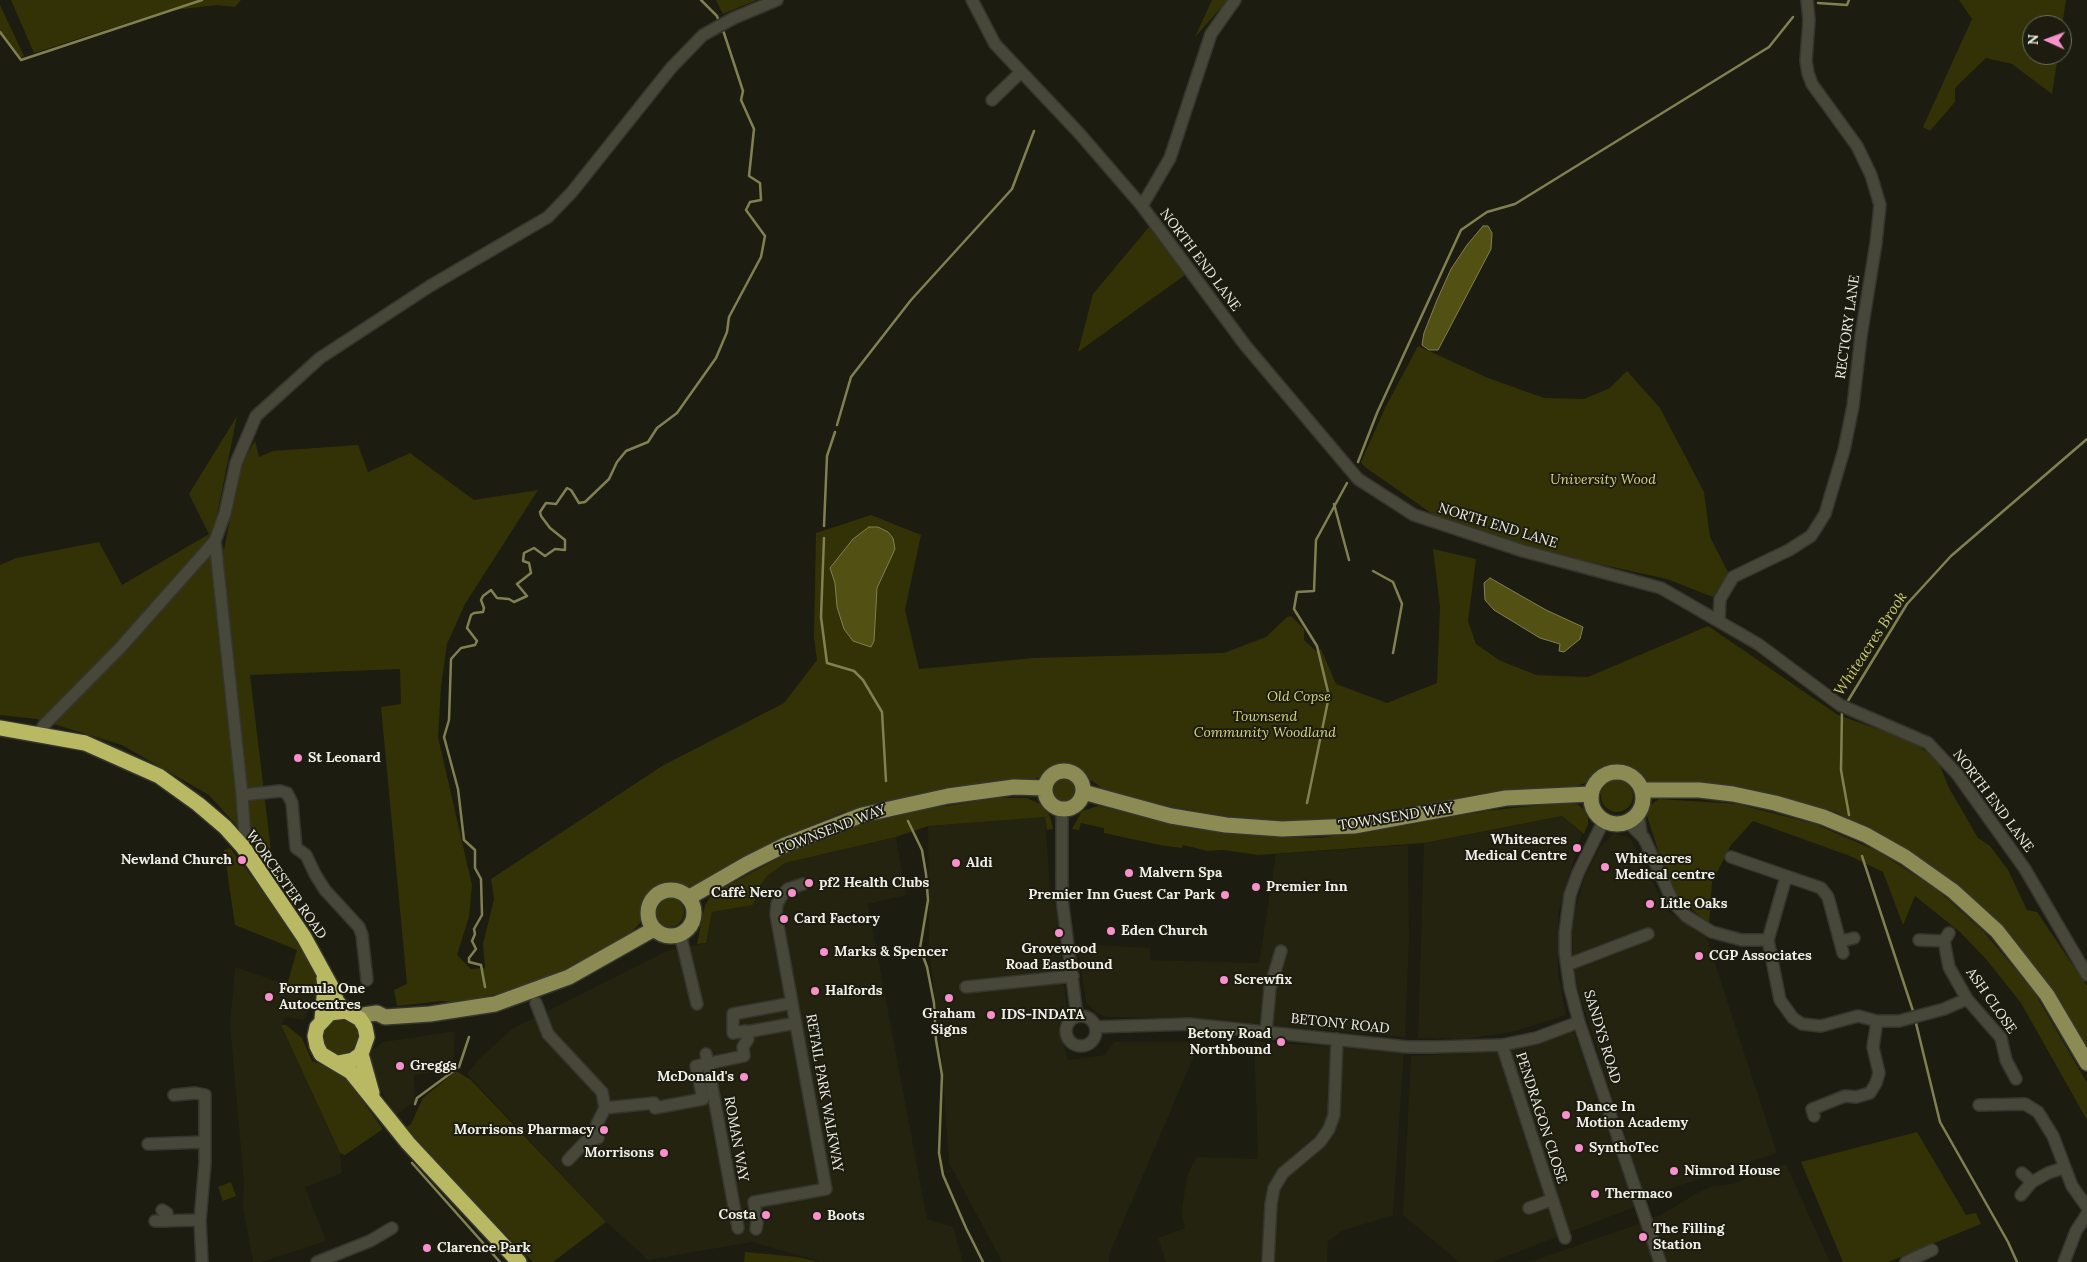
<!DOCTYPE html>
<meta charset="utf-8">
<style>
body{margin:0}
#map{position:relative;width:2087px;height:1262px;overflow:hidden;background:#1c1c10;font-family:Lora,serif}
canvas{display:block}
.north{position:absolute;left:2022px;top:15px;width:50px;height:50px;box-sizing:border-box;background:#1c1c10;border:1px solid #707066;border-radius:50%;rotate:272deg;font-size:14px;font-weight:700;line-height:20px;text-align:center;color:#efefe7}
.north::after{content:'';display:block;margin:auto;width:18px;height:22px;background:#f890cb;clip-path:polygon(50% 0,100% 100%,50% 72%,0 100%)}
</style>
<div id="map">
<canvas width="2087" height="1262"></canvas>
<div class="north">N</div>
</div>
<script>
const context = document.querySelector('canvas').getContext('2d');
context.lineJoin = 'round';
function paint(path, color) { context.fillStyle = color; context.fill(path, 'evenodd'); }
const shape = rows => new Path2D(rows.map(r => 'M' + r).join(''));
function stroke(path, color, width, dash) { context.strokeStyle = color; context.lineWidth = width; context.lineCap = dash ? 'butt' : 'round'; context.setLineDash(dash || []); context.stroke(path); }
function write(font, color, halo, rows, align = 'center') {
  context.font = font + ' Lora,serif'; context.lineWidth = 4; context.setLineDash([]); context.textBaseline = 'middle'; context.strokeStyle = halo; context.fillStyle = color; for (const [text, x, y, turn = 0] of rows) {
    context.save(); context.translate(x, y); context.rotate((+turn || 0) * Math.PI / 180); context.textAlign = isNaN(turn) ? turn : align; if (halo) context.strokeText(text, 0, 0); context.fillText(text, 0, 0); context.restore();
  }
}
const built = shape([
 [1562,816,1582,833,1558,914,1558,972,1566,1015,1516,1031,1467,1039,1418,1038,1424,843],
 [1045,817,1050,888,1056,909,1067,1008,1058,1026,1068,1060,1105,1055,1114,1042,1200,1042,1109,1255,1109,1262,1002,1262,949,1163,941,1052,929,948,928,826],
 [1614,833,1630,838,1668,911,1706,936,1777,1153,1645,1197,1583,1005,1569,956,1575,909,1585,876,1600,847],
 [896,837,906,895,868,904,927,1219,953,1227,963,1262,822,1262,752,1242,648,1260,606,1222,467,1074,480,1058,512,1029,669,950,706,943,712,912,753,905,760,886,767,876,785,863],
 [1408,845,1409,939,1405,1037,1199,1019,1107,1017,1095,1012,1086,1002,1077,944,1150,948,1150,960,1259,963,1276,854],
 [235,967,316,995,304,1020,286,1017,281,1025,340,1153,342,1173,305,1187,326,1241,262,1262,253,1262,243,1208,244,1183,230,1025],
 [455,1031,453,1069,414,1075,415,1101,395,1116,377,1082,368,1060,369,1053,383,1042],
 [1574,1031,1635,1207,1492,1262,1459,1262,1403,1215,1411,1056,1489,1052],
 [1254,1041,1404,1052,1393,1215,1342,1231,1328,1241,1327,1262,1166,1262,1158,1238,1185,1228,1181,1213,1188,1173,1197,1157,1258,1159],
 [1786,1164,1830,1262,1530,1262,1638,1224,1661,1215,1697,1193,1713,1186,1732,1184]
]);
const green = shape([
 [11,0,241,0,235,7,217,5,165,11,34,53],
 [716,0,757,0,723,14],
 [1212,0,1228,0,1195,37],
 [1959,0,2066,0,2062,26,2032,25,2032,55,2058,55,2052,94,2012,64,1986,58,1955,88,1955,102,1930,131,1923,127,1972,19],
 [0,5,24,56,21,58,0,34],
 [1149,227,1185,275,1078,352,1093,294],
 [1418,346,1488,378,1544,398,1584,399,1610,388,1627,371,1660,408,1704,492,1710,537,1729,574,1713,597,1667,579,1576,559,1479,534,1444,522,1365,467,1361,462,1385,408],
 [237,416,215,525,224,550,240,466,255,441,259,457,273,451,358,445,368,472,410,453,474,500,538,490,465,604,447,644,441,687,438,737,472,885,469,917,457,955,471,969,485,968,483,944,494,899,491,879,662,766,784,703,817,660,814,637,816,533,871,515,921,535,905,610,919,669,1034,658,1224,653,1266,637,1287,617,1291,616,1304,629,1304,640,1316,651,1321,649,1336,684,1387,703,1437,683,1440,607,1433,549,1476,559,1468,621,1476,644,1499,660,1536,675,1588,677,1708,626,1838,715,1912,741,1938,761,1949,788,1978,838,1990,846,2008,870,2027,910,2037,912,2087,986,2087,1048,2039,971,1994,918,1937,869,1880,835,1836,812,1781,797,1666,784,1645,780,1623,767,1605,769,1588,782,1571,788,1338,820,1309,822,1250,820,1155,804,1106,791,1077,770,1068,767,1060,767,1031,781,927,792,843,812,788,835,701,883,685,888,664,887,655,891,648,899,640,923,628,936,579,964,542,981,513,990,454,1004,451,1002,442,1001,397,1006,394,990,407,984,381,707,401,704,400,669,250,675,272,859,244,834,209,795,122,745,37,719,0,715,0,565,16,558,99,542,122,585,209,534,189,494],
 '1054 790a11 11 0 1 1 22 0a11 11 0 1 1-22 0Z',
 '1601 796a16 16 0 1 1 32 0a16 16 0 1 1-32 0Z',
 [998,798,1027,798,1040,804,1050,816,1053,829,1047,830,1045,817,928,826,896,837,785,863,767,876,760,886,753,905,712,912,706,943,697,944,705,905,712,894,801,846,848,828,907,812],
 [1659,799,1737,804,1815,824,1877,851,1935,888,1984,932,2033,990,2087,1083,2087,1120,2021,1003,1986,959,1960,932,1915,896,1903,925,1883,872,1850,856,1753,821,1731,845,1712,882,1709,925,1677,895,1659,853,1646,813,1649,806],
 [1563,803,1577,804,1588,812,1588,824,1584,834,1562,816,1424,843,1258,855,1223,850,1208,851,1183,845,1182,848,1160,845,1104,833,1104,828,1081,823,1079,830,1072,829,1082,811,1098,806,1193,829,1277,837,1318,838,1374,831,1485,811],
 [230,848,304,945,320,981,316,995,287,985,297,950,235,925,224,850],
 '654 912a15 15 0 1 1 30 0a15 15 0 1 1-30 0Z',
 [338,1015,356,1024,360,1034,358,1044,351,1052,341,1056,331,1054,323,1047,321,1027],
 [281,1025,286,1025,302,1038,312,1061,342,1073,383,1129,345,1155,340,1153],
 [456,1071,471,1080,606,1222,553,1262,533,1262,402,1130,411,1124,423,1098],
 [1917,1132,1966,1215,1976,1213,1981,1224,1888,1262,1843,1262,1801,1162],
 [231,1182,236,1196,223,1201,218,1187],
 [745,1252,798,1257,818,1262,744,1262]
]);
const water = shape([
 [1483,226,1488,226,1492,233,1491,249,1438,350,1429,350,1422,345,1424,333,1437,300,1451,269,1467,245,1483,226],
 [869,527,878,527,888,532,893,538,895,549,877,588,874,641,871,647,853,641,844,629,837,607,835,583,830,568,853,539,869,527],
 [1490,578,1546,610,1583,627,1580,639,1564,652,1559,651,1560,644,1540,638,1494,610,1485,600,1484,583,1490,578]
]);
const stream = shape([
 [701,0,717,16,719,22],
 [1818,3,1847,5,1849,0],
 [0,32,21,60,202,0],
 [837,425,851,377,911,300,1012,189,1034,131],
 [1358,462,1377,413,1461,230,1487,212,1515,204,1769,47,1793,17],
 [1334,504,1349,560],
 [824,526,827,456,835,432],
 [824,538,821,617,827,663,854,671,863,680,882,712,886,781],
 [1373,571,1393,582,1402,604,1393,653],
 [1846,704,1907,604,1951,556,2087,439],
 [1842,711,1841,770,1849,815],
 [1307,803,1329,696,1317,646,1294,609,1297,592,1314,591,1316,540,1347,483],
 [908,821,922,850,926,874,928,900,920,948,927,967,934,1003,936,1040,942,1075,939,1153,943,1175,966,1228,983,1262],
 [1862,856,1914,1014],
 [485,987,481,965,469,962,469,958,476,949,472,941,475,934,474,929,482,915,481,879,475,868,475,850,464,840,458,789,444,737,449,720,451,659,461,648,475,645,477,641,467,628,471,615,474,613,483,612,484,608,481,600,483,596,491,590,497,598,509,599,514,602,527,596,517,584,531,573,529,563,523,561,524,553,534,548,545,556,555,549,565,550,565,540,550,528,541,516,540,512,546,503,556,504,567,488,571,490,579,503,585,502,609,479,617,462,626,451,648,442,657,428,677,413,716,358,727,332,729,317,761,257,765,236,746,210,750,202,761,200,760,183,749,176,754,129,741,100,743,91,722,27],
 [1915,1019,1940,1122,2008,1242,2017,1262],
 [415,1104,417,1098,459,1067,469,1037],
 [412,1163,500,1262]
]);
const minor = shape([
 [972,0,995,44,1079,133,1142,206,1245,345,1358,479,1414,515,1523,551,1661,588,1758,644,1840,705,1928,743,1957,774,2025,869,2087,975],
 [992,100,1020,73],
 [1142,206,1170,158,1211,34,1235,0],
 [215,541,242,795,245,838,243,847],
 [1719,620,1720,599,1733,577,1789,550,1811,536,1825,514,1844,450,1853,406,1861,336,1876,243,1880,205,1871,175,1857,146,1812,84,1808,73,1806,61,1809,20,1807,0],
 [39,733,45,724,120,648,215,541,225,513,236,463,256,416,320,358,430,286,548,217,572,192,671,68,703,35,734,18,777,0],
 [242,795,280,791,287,793,292,803,296,848,306,855,315,874,325,890,359,927,362,935,367,980],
 [1062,810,1062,899,1077,1016],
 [1638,814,1641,833],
 [1604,820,1578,873,1570,895,1565,932,1565,953,1570,988,1579,1022,1660,1262],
 [1628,822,1644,838,1673,902,1686,916,1712,932,1742,940,1768,940],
 [1731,857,1821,888,1828,897,1843,953],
 [1786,877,1768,940,1780,1000,1793,1018,1802,1024,1821,1026,1858,1016,1877,1021,1899,1021,1944,1009,1967,999],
 [1949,933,1944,941,1949,967,1967,999,2001,1038,2006,1060,2016,1079],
 [680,934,697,1004],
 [1919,940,1944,941],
 [1841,941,1854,938],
 [1566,960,1572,963,1648,934],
 [966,987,1073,976],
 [536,1003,548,1034,602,1092,605,1108,597,1124,598,1138,587,1140,568,1160],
 '1066 1031a15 15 0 1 1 30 0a15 15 0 1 1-30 0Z',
 [1096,1027,1190,1024,1408,1047,1434,1047,1502,1045,1536,1038,1579,1022],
 [746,1032,796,1023],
 [1266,1032,1270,988,1281,951],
 [1502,1045,1565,1238],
 [706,1054,738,1228],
 [174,1095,195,1093,205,1095,205,1163,200,1220,202,1262],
 [1979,1105,2025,1104,2038,1112,2053,1136,2072,1186,2087,1207],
 [605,1108,654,1103,655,1108,703,1099,696,1066,744,1056,743,1047,748,1039,746,1031,733,1033,733,1014,792,1003],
 [1814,1116,1812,1109,1845,1096,1856,1097,1870,1093,1876,1083,1879,1073,1873,1047,1877,1021],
 [148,1144,205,1142],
 [2022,1173,2032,1182],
 [2021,1195,2032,1182,2048,1173,2063,1168],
 [1529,1208,1551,1200],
 [162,1210,167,1213,167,1221],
 [155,1221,200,1220],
 [756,1229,757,1222,754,1202,826,1189,776,915,777,904,782,895,788,889,803,884],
 [317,1262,370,1241,392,1228],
 [1268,1262,1271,1204,1274,1188,1283,1173,1320,1142,1329,1129,1334,1115,1337,1039],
 [1906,1262,1932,1250],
 [2064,1262,2076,1231,2087,1214]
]);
const major = shape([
 '1045 790a19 19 0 1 1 38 0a19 19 0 1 1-38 0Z',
 '1591 798a26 26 0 1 1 52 0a26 26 0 1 1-52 0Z',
 [1642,790,1699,790,1733,794,1775,803,1823,817,1866,835,1905,857,1953,891,1997,931,2047,995,2087,1063],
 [1083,792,1171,816,1226,825,1282,829,1354,826,1506,798,1591,794],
 '648 913a23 23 0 1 1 46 0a23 23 0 1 1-46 0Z',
 [688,898,747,864,785,845,862,815,948,796,1014,787,1044,788],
 [356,1016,377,1013,385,1017,430,1014,495,1004,569,977,654,929]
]);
const highway = shape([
 [0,728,85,743,159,776,198,804,225,827,243,847,304,937,332,988,337,1002,346,1011],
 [322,1019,325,987,324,978],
 [361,1054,372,1093],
 [338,1063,353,1060,361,1054,367,1037,365,1027,360,1019,346,1011,330,1013,317,1027,315,1036,317,1046,321,1054,351,1072,408,1143,519,1262]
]);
const markers = [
 [298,758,5,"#f890cb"],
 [1577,848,5,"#f890cb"],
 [242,860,5,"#f890cb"],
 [956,863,5,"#f890cb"],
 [1605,867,5,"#f890cb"],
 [1129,873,5,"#f890cb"],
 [809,883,5,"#f890cb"],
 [1256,887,5,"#f890cb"],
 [792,893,5,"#f890cb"],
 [1225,895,5,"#f890cb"],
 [1650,904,5,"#f890cb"],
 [784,919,5,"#f890cb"],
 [1111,931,5,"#f890cb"],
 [1059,933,5,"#f890cb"],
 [824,952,5,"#f890cb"],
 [1699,956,5,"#f890cb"],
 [1224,980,5,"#f890cb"],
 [815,991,5,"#f890cb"],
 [269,997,5,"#f890cb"],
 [949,998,5,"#f890cb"],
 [991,1015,5,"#f890cb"],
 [1281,1042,5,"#f890cb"],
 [400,1066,5,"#f890cb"],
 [744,1077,5,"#f890cb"],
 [1566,1115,5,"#f890cb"],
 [604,1130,5,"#f890cb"],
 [1579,1148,5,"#f890cb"],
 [664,1153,5,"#f890cb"],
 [1674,1171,5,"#f890cb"],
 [1595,1194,5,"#f890cb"],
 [766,1215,5,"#f890cb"],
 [817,1216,5,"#f890cb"],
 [1643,1237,5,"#f890cb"],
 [427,1248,5,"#f890cb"]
];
const streetNames = [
 ["NORTH END LANE",1200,260,53],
 ["RECTORY LANE",1848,327,-82],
 ["NORTH END LANE",1498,526,17],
 ["NORTH END LANE",1993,801,53],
 ["TOWNSEND WAY",1396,817,-9],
 ["TOWNSEND WAY",831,830,-21],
 ["WORCESTER ROAD",286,885,55],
 ["ASH CLOSE",1991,1001,55],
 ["BETONY ROAD",1340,1024,6],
 ["SANDYS ROAD",1602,1037,73],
 ["RETAIL PARK WALKWAY",824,1093,80],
 ["PENDRAGON CLOSE",1541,1118,72],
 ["ROMAN WAY",736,1139,80]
];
const parkNames = [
 ["University Wood",1603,480],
 ["Old Copse",1299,697],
 ["Townsend",1265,717],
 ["Community Woodland",1265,733]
];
const poiNames = [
 ["St Leonard",308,758],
 ["Whiteacres",1567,840,"right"],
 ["Medical Centre",1567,856,"right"],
 ["Whiteacres",1615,859],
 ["Medical centre",1615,875],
 ["Newland Church",232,860,"right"],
 ["Aldi",966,863],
 ["Malvern Spa",1139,873],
 ["pf2 Health Clubs",819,883],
 ["Premier Inn",1266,887],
 ["Caffè Nero",782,893,"right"],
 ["Premier Inn Guest Car Park",1215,895,"right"],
 ["Litle Oaks",1660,904],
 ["Card Factory",794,919],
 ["Eden Church",1121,931],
 ["Grovewood",1059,949,"center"],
 ["Road Eastbound",1059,965,"center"],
 ["Marks & Spencer",834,952],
 ["CGP Associates",1709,956],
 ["Screwfix",1234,980],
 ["Formula One",279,989],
 ["Autocentres",279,1005],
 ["Halfords",825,991],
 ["Graham",949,1014,"center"],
 ["Signs",949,1030,"center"],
 ["IDS-INDATA",1001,1015],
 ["Betony Road",1271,1034,"right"],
 ["Northbound",1271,1050,"right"],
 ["Greggs",410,1066],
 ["McDonald's",734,1077,"right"],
 ["Dance In",1576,1107],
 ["Motion Academy",1576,1123],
 ["Morrisons Pharmacy",594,1130,"right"],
 ["SynthoTec",1589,1148],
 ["Morrisons",654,1153,"right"],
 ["Nimrod House",1684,1171],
 ["Thermaco",1605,1194],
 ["Costa",756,1215,"right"],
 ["Boots",827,1216],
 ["The Filling",1653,1229],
 ["Station",1653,1245],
 ["Clarence Park",437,1248]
];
const waterNames = [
 ["Whiteacres Brook",1871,644,-57]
];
paint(built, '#232310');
paint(green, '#333206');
paint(water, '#525113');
stroke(water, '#818053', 1);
stroke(stream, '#818053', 2.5);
stroke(minor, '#35352f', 14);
stroke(major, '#35352f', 18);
stroke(highway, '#35352f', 18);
stroke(minor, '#47473a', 11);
stroke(major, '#8b8b53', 15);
stroke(highway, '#b9b863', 15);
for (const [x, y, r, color] of markers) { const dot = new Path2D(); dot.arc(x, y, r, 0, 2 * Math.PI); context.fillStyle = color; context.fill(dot); stroke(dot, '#1c1c10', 2); }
write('14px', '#efefe7', '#1c1c10', streetNames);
write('italic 14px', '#d6d67d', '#1c1c10', parkNames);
write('bold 14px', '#efefe7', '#1c1c10', poiNames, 'left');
write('italic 15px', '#cccb72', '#1c1c10', waterNames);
</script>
